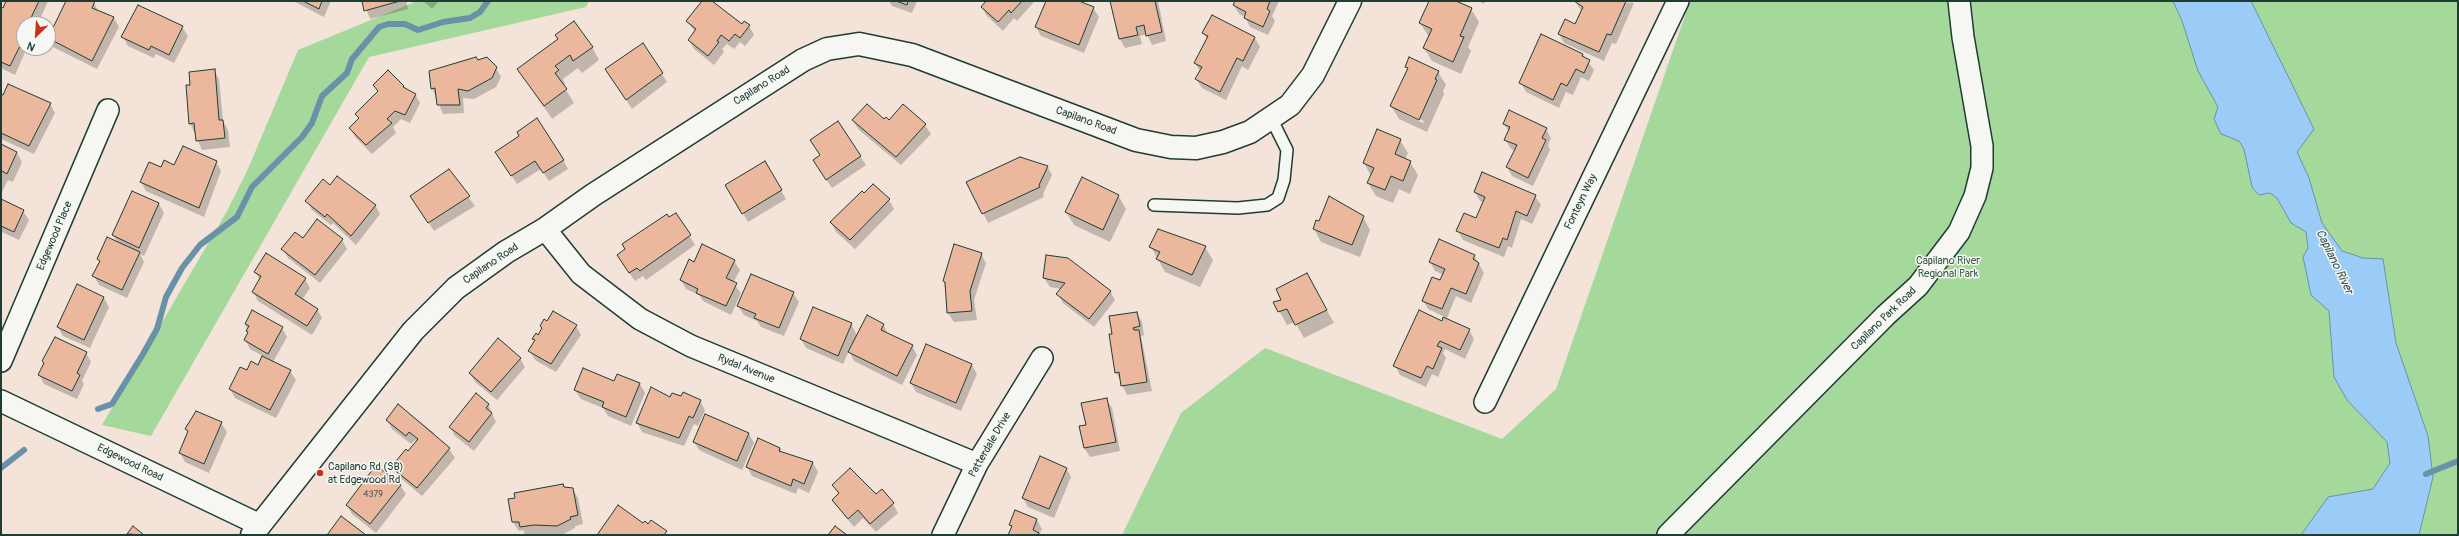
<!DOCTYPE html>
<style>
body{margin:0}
#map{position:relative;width:2459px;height:536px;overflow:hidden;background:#f3e3d8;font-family:Pangolin,sans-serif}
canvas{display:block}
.frame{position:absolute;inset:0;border:2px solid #1f3d34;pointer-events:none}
.north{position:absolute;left:16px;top:16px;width:40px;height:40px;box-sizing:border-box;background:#f6f6f2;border:1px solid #a0aca6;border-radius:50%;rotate:205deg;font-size:11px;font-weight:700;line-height:16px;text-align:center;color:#1f3d34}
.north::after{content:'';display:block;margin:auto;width:14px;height:18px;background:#c8321e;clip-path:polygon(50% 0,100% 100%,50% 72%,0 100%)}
</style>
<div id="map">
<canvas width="2459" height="536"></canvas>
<div class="frame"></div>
<div class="north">N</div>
</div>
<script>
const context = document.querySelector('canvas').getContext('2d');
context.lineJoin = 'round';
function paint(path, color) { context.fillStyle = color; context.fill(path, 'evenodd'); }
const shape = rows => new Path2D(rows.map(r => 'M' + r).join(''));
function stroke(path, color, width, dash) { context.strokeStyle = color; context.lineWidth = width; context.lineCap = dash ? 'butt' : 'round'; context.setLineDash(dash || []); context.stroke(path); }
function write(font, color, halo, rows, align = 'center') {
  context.font = font + ' Pangolin,sans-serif'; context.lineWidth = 3; context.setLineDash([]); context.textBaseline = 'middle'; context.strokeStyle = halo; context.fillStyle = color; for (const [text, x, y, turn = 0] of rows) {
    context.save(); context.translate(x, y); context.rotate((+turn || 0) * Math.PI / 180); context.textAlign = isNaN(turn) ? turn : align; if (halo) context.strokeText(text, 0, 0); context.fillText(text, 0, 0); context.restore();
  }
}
const green = shape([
 [417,1,589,1,586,7,369,57,151,436,102,425,227,211,248,169,298,50],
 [1690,1,2458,1,2458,535,1122,535,1181,413,1265,348,1502,439,1556,389]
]);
const water = shape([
 [2173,1,2251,1,2314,129,2297,152,2309,178,2322,223,2342,251,2363,258,2383,259,2396,343,2428,436,2433,477,2419,535,2301,535,2328,497,2373,489,2390,463,2387,442,2347,400,2334,377,2329,311,2311,295,2303,257,2308,248,2306,232,2291,223,2277,198,2270,193,2259,195,2252,187,2244,149,2239,141,2221,134,2214,119,2218,107,2198,71,2182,21,2173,1]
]);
const shadow = shape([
 [6,1,48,1,38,24,24,24,24,48,27,48,15,75,1,68,1,10],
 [67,1,93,1,99,12,114,18,119,27,97,69,53,47,48,38],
 [293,1,331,1,324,17],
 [363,1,406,1,408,9,370,19],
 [423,1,439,1,432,9],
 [703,1,711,1,742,25,749,26,754,35,745,46,740,42,734,49,727,44,722,49,724,52,714,65,694,49,689,40,695,32,687,21],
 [889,1,917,1,912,13,892,6],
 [987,1,1033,1,1034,2,1017,21,1014,18,1003,31,987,16,982,7],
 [1047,1,1076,1,1093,8,1099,17,1084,53,1041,36,1036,27],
 [1111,1,1158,1,1166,41,1152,45,1147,34,1140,36,1142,44,1125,48,1120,39],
 [1236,1,1279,1,1272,16,1275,21,1268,35,1250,27,1245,17,1239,14,1234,5],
 [1431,1,1453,1,1471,9,1479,22,1468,47,1471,51,1461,74,1432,61,1424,48,1429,37,1420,23],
 [1478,1,1485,1,1484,4],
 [1575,1,1634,3,1616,44,1612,43,1604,61,1564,43,1559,34,1565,20,1576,25,1582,12],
 [1212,17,1255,38,1260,47,1248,70,1242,66,1226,100,1202,88,1196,79,1200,71,1195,63,1207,40,1204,33],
 [182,27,188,36,174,63,156,54,154,58,128,46,123,37],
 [592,47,599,60,582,73,578,68,563,79,565,84,563,85,574,103,552,119,518,69],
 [1582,54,1594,70,1589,81,1581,77,1573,95,1566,92,1559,108,1526,92,1521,83],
 [478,62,496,68,501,77,496,87,474,99,463,98,464,113,443,114,432,88],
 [1406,67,1438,72,1446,85,1443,91,1444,94,1427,132,1399,119,1391,106,1408,70],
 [1401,110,1424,121,1423,123,1401,112],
 [214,70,219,79,223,121,228,130,230,147,202,150,190,123,191,86],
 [662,74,667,82,632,109,612,78],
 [374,86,403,87,415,94,420,103,410,123,401,119,393,127,396,133,372,154,355,137,350,128,359,119,356,114,378,92],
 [1,95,50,104,55,113,34,154,1,139],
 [903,105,925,125,931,134,901,165,859,130,853,121,889,121],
 [1504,124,1546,129,1551,138,1548,145,1550,150,1533,186,1512,176,1507,167,1515,151,1510,148,1505,139,1509,132],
 [1400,140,1408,153,1405,160,1410,162,1418,175,1410,194,1399,189,1393,203,1376,196,1368,183,1371,176,1364,163],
 [811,141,860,156,866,165,832,188,819,169,821,156],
 [1,145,17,153,22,162,13,182,8,180,1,194],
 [563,160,568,169,549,181,541,169,517,184,502,161],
 [216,162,221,171,204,217,146,191,141,182,161,168],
 [764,162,786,199,748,222,726,185],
 [1047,166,1052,175,1043,194,1044,197,988,223,968,182],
 [449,171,475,206,434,231,417,205],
 [330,186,375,205,380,214,356,245,333,223,331,225,312,210,307,201],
 [133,192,159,204,164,213,144,256,140,254,144,262,127,298,99,285,94,276,100,263,98,259,118,243,113,235],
 [1475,192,1535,196,1541,205,1532,224,1521,219,1512,248,1508,246,1504,257,1463,240,1458,231,1476,219,1484,202,1480,201],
 [1118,195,1126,209,1110,242,1074,225,1066,212],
 [1329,198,1363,217,1370,230,1360,257,1321,242,1314,229,1319,222],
 [889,200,894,209,855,249,836,232,831,223],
 [1,201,23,211,29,220,19,240,2,232,1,234],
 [676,214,695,245,646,280,643,276,635,281,623,264],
 [303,239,342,240,347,249,320,283,288,258,283,249],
 [1151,247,1205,247,1213,260,1200,287,1165,272],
 [981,254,986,263,974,300,977,320,954,322,948,313,944,281],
 [1474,255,1484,273,1471,303,1456,296,1447,318,1428,309,1423,300,1441,282,1444,275,1435,271,1430,262],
 [734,261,740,270,733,283,741,293,731,315,703,301,699,295,686,289,681,280,694,263],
 [255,272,305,279,310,288,302,300,317,309,322,318,312,335,258,301,253,292,260,280],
 [1044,278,1110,291,1115,300,1094,327,1063,303,1058,294,1061,289,1050,287],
 [1314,287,1334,323,1304,338,1295,322,1287,325,1275,303],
 [793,293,799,302,784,336,761,327,757,321,744,315,738,306],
 [104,298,109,307,90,348,63,336,58,327],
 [1137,313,1142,322,1144,335,1141,336,1152,391,1127,395,1116,372,1113,334],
 [1442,322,1469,330,1474,339,1465,359,1445,349,1443,353,1446,358,1438,377,1432,374,1426,387,1400,375,1395,366],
 [246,324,282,328,287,337,273,362,290,371,296,380,276,418,235,398,230,389,247,371,258,366,263,356,250,349,245,340,248,334],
 [851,324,856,333,856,339,883,324,888,334,912,346,917,355,902,385,854,361,849,351,843,364,806,348,801,339],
 [541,326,576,326,581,335,556,372,535,360,530,351,535,342,534,339,543,329],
 [86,353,91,362,82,381,84,384,77,399,44,384,39,375,44,364,43,361],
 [520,358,525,367,497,400,475,382,470,373],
 [972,365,977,374,961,411,916,392,911,383],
 [618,375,640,384,645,393,631,426,608,416,603,408,581,399,575,390,615,382],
 [671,398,700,401,705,410,698,426,694,424,684,446,642,432,637,423],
 [1106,399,1112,408,1120,451,1090,457,1084,448,1087,426],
 [488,404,496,422,474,451,455,436,450,427],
 [399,405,433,432,436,438,449,449,455,458,422,496,398,476,393,467,417,442,415,440,411,444,392,429,387,420],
 [706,415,749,434,754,443,742,470,699,450,694,442],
 [188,423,221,423,227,432,209,473,185,462,180,453,188,433,186,429],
 [780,448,783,454,813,463,818,472,809,493,798,488,796,494,752,476,747,467],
 [1066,468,1071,477,1054,518,1028,507,1023,498],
 [400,485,406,494,376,533,352,514,347,505],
 [833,485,876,495,893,504,898,513,876,532,863,518,854,527,833,501,839,495],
 [565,488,573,489,578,498,583,524,575,526,575,528,562,535,525,535,523,530,519,531,513,522,509,500],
 [1037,520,1042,529,1039,535,1009,535,1012,528,1010,525]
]);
const stream = shape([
 [98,409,112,404,143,354,157,329,166,297,182,268,200,245,237,217,252,187,302,137,312,123,322,96,347,73,352,59,379,27,388,24,405,24,418,30,443,22,470,18,480,12,488,1],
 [1,468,24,450],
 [2426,474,2458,461]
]);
const building = shape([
 [6,1,39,1,28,24,24,24,24,32,20,41,22,42,10,66,1,62,1,7,3,8,6,1],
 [66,1,95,1,92,8,114,17,92,61,48,38,66,1],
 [303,1,322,1,319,9,303,1],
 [362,1,400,1,364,11,362,1],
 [702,1,712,1,742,24,744,21,750,25,740,38,735,34,729,41,721,35,717,41,719,42,708,56,688,40,696,29,686,21,702,1],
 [896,1,908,1,907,5,896,1],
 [986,1,1022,1,1011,13,1009,10,998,22,981,7,986,1],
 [1046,1,1079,1,1094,7,1079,45,1035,27,1046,1],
 [1110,1,1155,1,1162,32,1146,36,1144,25,1136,27,1138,35,1119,39,1110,1],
 [1235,1,1270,1,1267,9,1270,11,1263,27,1244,18,1246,12,1233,5,1235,1],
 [1429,1,1456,1,1472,8,1460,36,1464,37,1453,62,1423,48,1432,29,1419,23,1429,1],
 [1574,1,1626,1,1611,35,1607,34,1599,52,1558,34,1565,19,1575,24,1583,7,1574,1],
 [138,5,183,26,169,55,151,46,149,50,121,37,138,5],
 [1212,15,1255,37,1243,61,1237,58,1220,92,1195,79,1202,67,1194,63,1208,36,1202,33,1212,15],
 [574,21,593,47,573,61,570,55,555,66,559,70,555,73,567,89,544,106,517,69,558,39,555,35,574,21],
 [1541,34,1583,54,1582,56,1590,60,1584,73,1576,69,1567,86,1561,83,1553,100,1519,83,1541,34],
 [643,43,663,73,626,100,605,69,643,43],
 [476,57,478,60,487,57,497,67,492,78,468,91,458,89,460,105,437,105,435,88,431,89,429,71,476,57],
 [1409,57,1439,71,1435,79,1437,80,1419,120,1390,106,1408,68,1405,67,1409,57],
 [215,69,219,120,223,120,225,138,196,141,194,123,189,124,186,85,190,85,189,72,215,69],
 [388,70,404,86,403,87,416,94,405,115,395,111,387,119,392,123,366,145,349,128,359,118,355,114,378,91,373,85,388,70],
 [8,84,51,103,29,146,1,133,1,94,3,95,8,84],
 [867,104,884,119,886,117,889,120,903,104,926,124,896,157,852,120,867,104],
 [1509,110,1547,128,1542,138,1546,140,1528,178,1506,167,1517,145,1504,140,1510,127,1503,124,1509,110],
 [537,118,564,160,543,173,535,161,511,176,495,152,519,136,517,132,537,118],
 [838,121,861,156,826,180,813,160,820,155,810,140,838,121],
 [1377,129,1401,139,1395,154,1411,161,1403,181,1391,176,1385,190,1367,183,1374,168,1363,163,1377,129],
 [1,144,17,152,7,174,2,171,1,174,1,144],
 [183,146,217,161,199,208,140,182,149,162,161,167,164,160,174,165,183,146],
 [1020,157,1048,166,1039,185,1040,187,982,214,966,182,1020,157],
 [765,161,782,190,742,214,725,185,765,161],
 [449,169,470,196,428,223,410,196,449,169],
 [1482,172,1536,195,1527,216,1516,211,1507,240,1503,238,1499,248,1456,231,1464,213,1476,218,1485,197,1474,192,1482,172],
 [337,176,376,205,351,236,327,214,325,217,305,201,323,179,330,185,337,176],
 [1082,177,1119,195,1103,230,1065,212,1082,177],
 [873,184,890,199,850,240,830,222,862,191,864,193,873,184],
 [132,191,159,203,139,248,112,235,132,191],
 [1329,196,1364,216,1352,245,1313,229,1316,220,1319,221,1329,196],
 [1,199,24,210,14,232,1,226,1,199],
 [676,213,691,235,640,271,637,268,629,273,617,255,625,249,622,244,667,214,669,217,676,213],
 [317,219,343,239,315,275,281,249,295,232,303,238,317,219],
 [1158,229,1206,246,1192,275,1156,259,1160,252,1149,247,1158,229],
 [107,237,140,252,122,290,92,276,100,261,97,259,107,237],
 [1439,239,1475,255,1473,259,1479,263,1466,294,1451,288,1442,309,1422,301,1432,277,1440,280,1445,269,1429,262,1439,239],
 [702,244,735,260,726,278,737,283,726,306,696,293,698,289,680,280,689,259,694,262,702,244],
 [954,244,982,253,970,291,972,311,947,313,945,282,943,281,954,244],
 [266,253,306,278,295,294,318,309,307,326,252,292,261,276,254,272,266,253],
 [1046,255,1068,258,1111,291,1089,319,1056,294,1065,283,1043,278,1046,255],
 [1307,273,1327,310,1295,325,1287,309,1278,312,1273,302,1281,300,1276,289,1307,273],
 [751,274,794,292,779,328,754,318,756,314,737,306,751,274],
 [77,284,104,297,84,340,57,327,77,284],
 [813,307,852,323,838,356,800,339,813,307],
 [252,310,283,327,268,354,244,340,248,332,246,331,249,326,245,324,252,310],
 [1419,310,1442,321,1443,317,1470,329,1460,350,1440,341,1437,346,1442,348,1433,369,1427,366,1421,378,1393,366,1419,310],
 [553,311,577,325,551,364,528,351,535,340,532,339,536,333,538,335,542,328,540,326,544,319,547,321,553,311],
 [1137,312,1140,326,1133,328,1134,330,1139,330,1147,382,1121,386,1119,372,1115,373,1109,334,1112,334,1109,316,1137,312],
 [867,315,884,324,881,330,913,345,897,376,848,352,867,315],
 [55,337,87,352,77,373,80,375,72,391,38,375,44,363,42,361,55,337],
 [498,338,521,358,491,392,469,373,498,338],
 [926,344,972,364,956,403,910,383,926,344],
 [262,356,291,370,270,410,229,389,240,367,247,370,251,361,258,365,262,356],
 [583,368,614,381,617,374,640,383,626,417,602,407,604,402,574,390,583,368],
 [651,387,670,397,672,393,681,396,683,392,701,400,693,418,689,416,679,438,636,423,651,387],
 [476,393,489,404,486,408,492,413,469,442,449,427,476,393],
 [1107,398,1116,442,1084,448,1079,426,1086,425,1081,403,1107,398],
 [398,404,450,448,417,488,391,467,406,449,408,451,418,439,409,432,406,436,386,420,398,404],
 [196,411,222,422,204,464,179,453,188,431,185,429,196,411],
 [705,414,749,433,737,461,693,442,705,414],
 [758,438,780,448,779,451,813,462,804,484,793,479,791,486,746,467,758,438],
 [1040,456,1067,468,1049,509,1022,498,1040,456],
 [376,465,401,485,370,524,346,505,376,465],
 [850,468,876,494,882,489,894,503,870,524,858,510,848,519,832,500,839,493,832,485,850,468],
 [563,484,564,487,573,488,578,515,570,517,571,519,557,526,534,525,520,527,519,522,512,522,508,499,515,498,514,493,563,484],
 [618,505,643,523,645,521,648,524,651,520,667,531,664,535,597,535,618,505],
 [1015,510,1037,519,1033,530,1039,533,1038,535,1008,535,1012,526,1009,525,1015,510],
 [341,516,366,535,327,535,341,516],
 [133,526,144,535,127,534,133,526],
 [835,526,847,535,828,535,835,526]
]);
const lane = shape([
 [1154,205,1238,208,1267,205,1278,198,1284,180,1287,150,1271,118]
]);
const street = shape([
 [545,229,581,274,640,319,691,346,977,464],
 [1,361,108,110],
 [1,401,260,525],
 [1485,402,1678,1],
 [943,535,977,464,1042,358],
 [1668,535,1886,315,1918,286,1959,232,1975,196,1982,168,1982,146,1963,37,1959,1]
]);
const secondary = shape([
 [252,535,413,331,456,288,506,252,545,229,593,195,803,60,827,49,859,44,912,55,1136,140,1171,147,1196,148,1223,142,1250,132,1290,105,1313,75,1350,1]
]);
const markers = [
 [320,473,4,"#c8321e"]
];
const numberNames = [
 ["4379",373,495]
];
const streetNames = [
 ["Capilano Road",762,86,-32],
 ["Capilano Road",1086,121,20],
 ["Fonteyn Way",1581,202,-64],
 ["Edgewood Place",55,236,-67],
 ["Capilano Road",491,264,-34],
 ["Capilano Park Road",1884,319,-44],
 ["Rydal Avenue",746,369,22],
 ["Patterdale Drive",990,445,-60],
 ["Edgewood Road",130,463,26]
];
const parkNames = [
 ["Capilano River",1948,261],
 ["Regional Park",1948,274]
];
const poiNames = [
 ["Capilano Rd (SB)",328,467],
 ["at Edgewood Rd",328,480]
];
const waterNames = [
 ["Capilano River",2334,262,64]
];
paint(green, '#a5d99b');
paint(water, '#9bcbf7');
stroke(water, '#6992a9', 1);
paint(shadow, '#0003');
stroke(stream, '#6992a9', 6);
paint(building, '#ebb89d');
stroke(building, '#1f3d34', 1);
stroke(lane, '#1f3d34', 14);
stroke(street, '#1f3d34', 24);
stroke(secondary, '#1f3d34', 25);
stroke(lane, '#f6f6f2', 11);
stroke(street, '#f6f6f2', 21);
stroke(secondary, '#f6f6f2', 22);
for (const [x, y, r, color] of markers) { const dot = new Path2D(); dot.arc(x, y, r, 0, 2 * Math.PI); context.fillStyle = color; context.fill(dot); stroke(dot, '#f6f6f2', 1.5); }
write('9px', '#525c4e', null, numberNames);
write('11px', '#1f3d34', '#f6f6f2', streetNames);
write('11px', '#3a5c49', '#f6f6f2', parkNames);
write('11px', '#1f3d34', '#f6f6f2', poiNames, 'left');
write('italic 12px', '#38595b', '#f6f6f2', waterNames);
</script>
